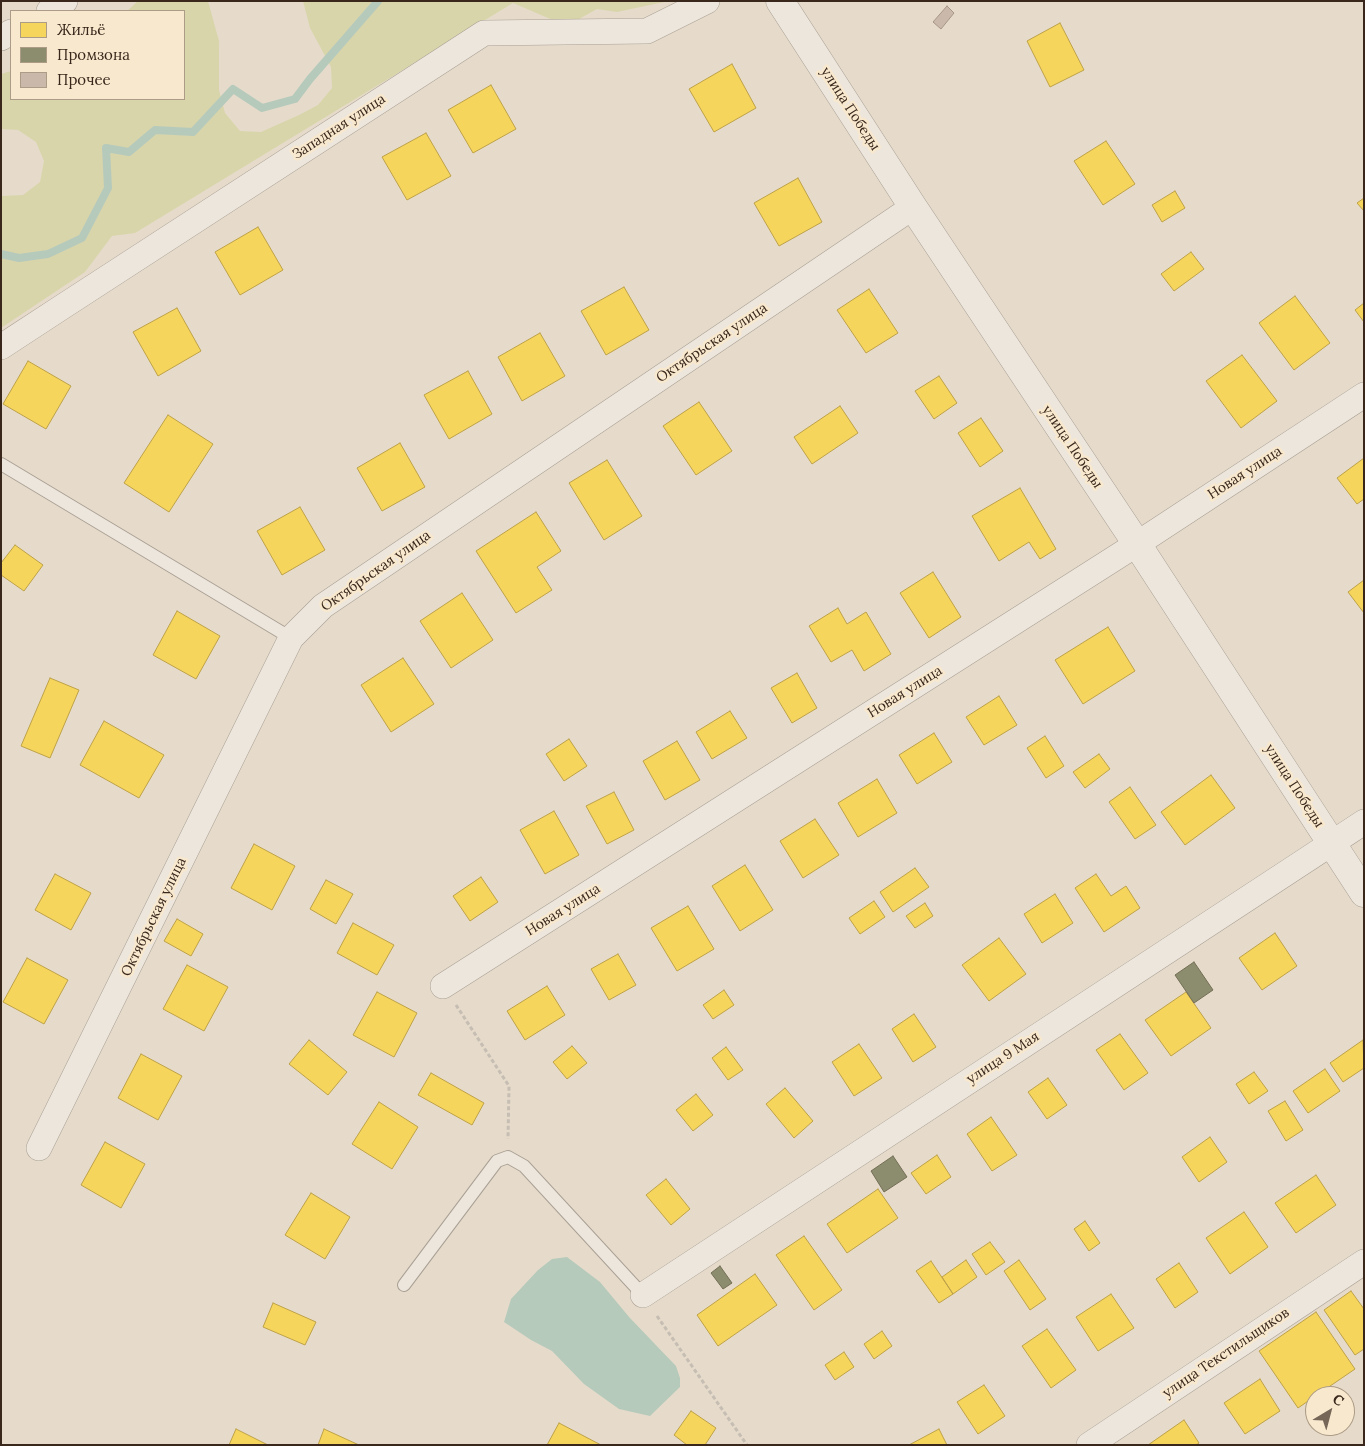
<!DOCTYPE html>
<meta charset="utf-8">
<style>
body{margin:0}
#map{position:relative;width:1365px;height:1446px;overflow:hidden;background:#e6dbca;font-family:Lora,serif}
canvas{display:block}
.frame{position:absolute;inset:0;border:2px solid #39271b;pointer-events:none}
.legend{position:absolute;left:10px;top:10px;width:175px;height:90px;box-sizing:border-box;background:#f8e8ce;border:1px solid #ac9b86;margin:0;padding:6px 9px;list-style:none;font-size:15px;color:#39271b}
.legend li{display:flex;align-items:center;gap:10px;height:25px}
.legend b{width:25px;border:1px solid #ac9b86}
.north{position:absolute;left:1305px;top:1386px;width:50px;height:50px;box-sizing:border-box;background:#f8e8ce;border:1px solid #ac9b86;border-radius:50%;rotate:37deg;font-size:14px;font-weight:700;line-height:20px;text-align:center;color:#39271b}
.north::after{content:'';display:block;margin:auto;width:18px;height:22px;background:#766658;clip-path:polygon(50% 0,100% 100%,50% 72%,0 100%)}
</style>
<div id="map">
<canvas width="1365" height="1446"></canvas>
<div class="frame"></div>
<ul class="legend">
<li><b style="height:14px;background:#f6d55c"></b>Жильё</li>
<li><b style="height:14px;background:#8c8c6e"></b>Промзона</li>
<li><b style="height:14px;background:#cab8aa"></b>Прочее</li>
</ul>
<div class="north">С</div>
</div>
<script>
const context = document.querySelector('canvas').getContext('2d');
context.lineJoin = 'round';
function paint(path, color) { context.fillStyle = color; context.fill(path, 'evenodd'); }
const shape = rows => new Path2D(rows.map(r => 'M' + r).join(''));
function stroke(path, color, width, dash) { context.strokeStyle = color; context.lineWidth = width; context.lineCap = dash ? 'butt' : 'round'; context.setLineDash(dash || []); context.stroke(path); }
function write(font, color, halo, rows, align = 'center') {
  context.font = font + ' Lora,serif'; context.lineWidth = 5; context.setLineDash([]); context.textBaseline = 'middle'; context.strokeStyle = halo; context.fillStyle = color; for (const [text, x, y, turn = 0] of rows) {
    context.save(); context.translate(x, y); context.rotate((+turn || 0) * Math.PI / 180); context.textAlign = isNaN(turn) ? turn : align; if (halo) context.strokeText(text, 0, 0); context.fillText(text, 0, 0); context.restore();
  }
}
const green = shape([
 [138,1,208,1,219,41,219,90,225,113,240,131,261,132,299,115,318,105,332,88,331,67,310,28,303,1,669,1,617,12,597,9,579,19,555,21,513,3,135,233,112,236,85,272,1,328,1,196,23,195,40,182,44,161,36,142,18,130,1,129,1,74,11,71,11,99,184,99,184,11,127,11]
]);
const water = shape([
 [567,1257,600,1282,630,1318,676,1366,680,1378,680,1387,650,1416,619,1409,584,1384,552,1351,531,1340,504,1322,511,1299,538,1270,552,1259]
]);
const homes = shape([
 [1060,23,1084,70,1050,87,1027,41,1060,23],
 [732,64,756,108,714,132,689,89,732,64],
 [491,85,516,129,473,153,448,110,491,85],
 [426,133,451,176,407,200,382,157,426,133],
 [1106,141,1135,184,1103,205,1074,161,1106,141],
 [798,178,822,222,779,246,754,203,798,178],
 [1175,191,1185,208,1162,222,1152,205,1175,191],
 [1364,198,1364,211,1357,203,1364,198],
 [258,227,283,270,240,295,215,252,258,227],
 [1191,252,1204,269,1174,291,1161,274,1191,252],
 [624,287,649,330,606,355,581,311,624,287],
 [869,289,898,333,866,353,837,310,869,289],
 [1295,296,1330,343,1294,370,1259,323,1295,296],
 [1364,303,1364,322,1355,310,1364,303],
 [177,308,201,351,158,376,133,332,177,308],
 [540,333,565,376,522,401,498,357,540,333],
 [1242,355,1277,401,1241,428,1206,381,1242,355],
 [28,361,71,386,46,429,3,404,28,361],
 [468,371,492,414,449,439,424,395,468,371],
 [939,376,957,403,934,419,915,391,939,376],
 [699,402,732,451,696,475,663,426,699,402],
 [840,406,858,433,812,464,794,437,840,406],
 [168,415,213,444,169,512,124,483,168,415],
 [981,418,1003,451,980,467,958,433,981,418],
 [400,443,425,487,382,511,357,468,400,443],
 [1364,458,1364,499,1357,504,1337,478,1364,458],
 [607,460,642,516,604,540,569,483,607,460],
 [1020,488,1056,549,1040,559,1029,542,999,561,972,516,1020,488],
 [300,507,325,550,282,575,257,531,300,507],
 [536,512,561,551,537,567,552,590,516,613,476,551,536,512],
 [15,545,43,565,24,591,1,575,1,563,15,545],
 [933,572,961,617,929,638,900,593,933,572],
 [1364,580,1364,613,1348,592,1364,580],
 [462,593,493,640,451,668,420,621,462,593],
 [838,608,847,624,866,612,891,654,864,671,852,650,831,662,809,626,838,608],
 [177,611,220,636,196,679,153,655,177,611],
 [1108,627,1135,671,1083,704,1055,660,1108,627],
 [403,658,434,704,391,732,361,685,403,658],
 [797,673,817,708,792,723,771,688,797,673],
 [50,678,79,690,50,758,21,746,50,678],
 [999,696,1017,725,984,745,966,717,999,696],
 [730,711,747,738,712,759,696,732,730,711],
 [104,721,164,755,139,798,80,765,104,721],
 [934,733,952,762,917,784,899,755,934,733],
 [1045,736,1064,766,1046,778,1027,748,1045,736],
 [569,739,587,766,564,781,546,754,569,739],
 [677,741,700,780,665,800,643,761,677,741],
 [1099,754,1110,769,1085,788,1073,772,1099,754],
 [1211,775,1235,808,1185,845,1161,812,1211,775],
 [877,779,897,813,858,837,838,803,877,779],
 [1130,787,1156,825,1135,839,1109,802,1130,787],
 [614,792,634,830,607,844,586,806,614,792],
 [554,811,579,855,545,874,520,830,554,811],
 [815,819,839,855,803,878,780,841,815,819],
 [254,844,295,866,272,910,231,888,254,844],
 [745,865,773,910,740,931,712,886,745,865],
 [915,868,929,887,893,912,880,892,915,868],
 [55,874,91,893,71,930,35,910,55,874],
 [1096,874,1111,896,1126,886,1140,908,1104,932,1075,888,1096,874],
 [481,877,498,902,470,921,453,896,481,877],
 [326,880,353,894,336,924,310,909,326,880],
 [1055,894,1073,923,1042,943,1024,914,1055,894],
 [874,901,885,917,860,934,849,918,874,901],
 [925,903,933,916,915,928,906,916,925,903],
 [688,906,714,949,677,971,651,928,688,906],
 [177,919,203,934,191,956,164,941,177,919],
 [353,923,394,945,377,975,337,953,353,923],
 [1275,933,1297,966,1262,990,1239,958,1275,933],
 [999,938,1026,974,989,1001,962,965,999,938],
 [618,954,636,985,609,1000,591,969,618,954],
 [27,958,68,980,44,1024,3,1002,27,958],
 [187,965,228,987,204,1031,163,1009,187,965],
 [547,986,565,1015,525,1040,507,1011,547,986],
 [724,990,734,1005,713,1019,703,1005,724,990],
 [377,992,417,1013,394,1057,353,1035,377,992],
 [1186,992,1211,1028,1171,1056,1145,1020,1186,992],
 [914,1014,936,1047,913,1062,892,1029,914,1014],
 [1120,1034,1148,1073,1124,1090,1096,1050,1120,1034],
 [309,1040,347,1072,328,1095,289,1064,309,1040],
 [1363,1040,1364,1068,1343,1082,1330,1063,1363,1040],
 [859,1044,882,1078,854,1096,832,1062,859,1044],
 [572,1046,587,1063,567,1079,553,1062,572,1046],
 [726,1047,743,1070,728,1080,712,1058,726,1047],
 [141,1054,182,1076,158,1120,118,1098,141,1054],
 [1325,1069,1340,1091,1308,1113,1293,1091,1325,1069],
 [1254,1072,1268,1091,1249,1104,1236,1084,1254,1072],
 [431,1073,484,1103,472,1125,418,1095,431,1073],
 [1048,1078,1067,1105,1047,1119,1028,1092,1048,1078],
 [785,1088,813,1121,794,1138,766,1104,785,1088],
 [696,1094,713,1115,693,1131,676,1110,696,1094],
 [1285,1101,1303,1130,1286,1141,1268,1111,1285,1101],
 [379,1102,418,1127,392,1169,352,1144,379,1102],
 [991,1117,1017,1155,992,1171,967,1134,991,1117],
 [1210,1137,1227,1162,1199,1182,1182,1157,1210,1137],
 [105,1142,145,1164,121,1208,81,1185,105,1142],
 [937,1155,951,1177,926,1194,911,1173,937,1155],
 [1316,1175,1336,1205,1296,1233,1275,1203,1316,1175],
 [666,1179,690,1209,671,1225,646,1195,666,1179],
 [878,1189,898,1218,847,1253,827,1224,878,1189],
 [311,1193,350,1217,325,1259,285,1235,311,1193],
 [1244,1212,1268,1247,1230,1274,1206,1238,1244,1212],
 [1085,1221,1100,1243,1089,1251,1074,1229,1085,1221],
 [804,1236,842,1290,814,1310,776,1255,804,1236],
 [990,1242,1005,1262,986,1275,972,1254,990,1242],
 [966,1260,977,1277,953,1294,942,1277,966,1260],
 [1019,1260,1046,1299,1030,1310,1004,1271,1019,1260],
 [931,1261,953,1294,939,1303,916,1271,931,1261],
 [1179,1263,1198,1292,1175,1308,1156,1279,1179,1263],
 [755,1274,777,1305,718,1346,697,1315,755,1274],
 [1351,1291,1364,1309,1364,1349,1355,1355,1324,1310,1351,1291],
 [1111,1294,1134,1328,1098,1351,1076,1317,1111,1294],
 [273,1303,316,1322,305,1345,263,1327,273,1303],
 [1316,1312,1355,1369,1298,1408,1259,1351,1316,1312],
 [1047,1329,1076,1370,1051,1388,1022,1346,1047,1329],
 [882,1331,892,1346,874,1359,864,1344,882,1331],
 [844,1352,854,1367,835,1380,825,1365,844,1352],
 [1260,1379,1280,1411,1245,1434,1224,1403,1260,1379],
 [984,1385,1005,1416,978,1434,957,1402,984,1385],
 [691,1411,716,1428,705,1445,687,1445,674,1435,691,1411],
 [1184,1420,1199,1443,1196,1445,1148,1445,1184,1420],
 [559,1423,601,1445,547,1445,559,1423],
 [236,1429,268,1445,229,1445,236,1429],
 [324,1429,359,1445,318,1445,324,1429],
 [939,1429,947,1445,909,1445,939,1429]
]);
const industry = shape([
 [1194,962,1213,990,1194,1003,1175,975,1194,962],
 [893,1156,907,1177,884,1192,871,1171,893,1156],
 [720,1266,732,1283,723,1289,711,1273,720,1266]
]);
const stream = shape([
 [1,254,19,258,48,254,82,238,108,188,106,148,129,152,155,130,193,132,233,89,262,108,295,99,310,79,378,1]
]);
const building = shape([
 [947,6,954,13,941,29,933,22,947,6]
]);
const path = shape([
 [456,1005,509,1086,508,1139],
 [657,1316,747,1445]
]);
const service = shape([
 [1,464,291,638],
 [404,1285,497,1161,508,1157,524,1166,643,1295]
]);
const minor = shape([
 [49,11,65,1],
 [1,38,11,32],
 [1,347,59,309,484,33,647,31,707,1],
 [443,986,1137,544,1364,395],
 [39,1148,291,638,323,606,913,207],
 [643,1295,1364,822],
 [1089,1445,1364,1262]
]);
const tertiary = shape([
 [780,1,913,207,1137,544,1364,893]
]);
const streetNames = [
 ["улица Победы",850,109,57],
 ["Западная улица",339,127,-33],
 ["Октябрьская улица",712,343,-34],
 ["улица Победы",1072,447,56],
 ["Новая улица",1245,473,-33],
 ["Октябрьская улица",376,571,-35],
 ["Новая улица",905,692,-32],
 ["улица Победы",1294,786,57],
 ["Новая улица",563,910,-32],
 ["Октябрьская улица",154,917,-64],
 ["улица 9 Мая",1003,1058,-33],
 ["улица Текстильщиков",1226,1353,-34]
];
paint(green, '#d9d5ab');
paint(water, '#b6cabc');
paint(homes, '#f6d55c');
stroke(homes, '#bda148', 1);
paint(industry, '#8c8c6e');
stroke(industry, '#736e55', 1);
stroke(stream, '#b6cabc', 8);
paint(building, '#cab8aa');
stroke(building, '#a69689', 1);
stroke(service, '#aaa094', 14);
stroke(minor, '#aaa094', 26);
stroke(tertiary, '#aaa094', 29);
stroke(path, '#c6bdb3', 3, [4, 2.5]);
stroke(service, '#ede6dd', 12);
stroke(minor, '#ede6dd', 25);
stroke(tertiary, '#ede6dd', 28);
write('14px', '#39271b', '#f8e8ce', streetNames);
</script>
